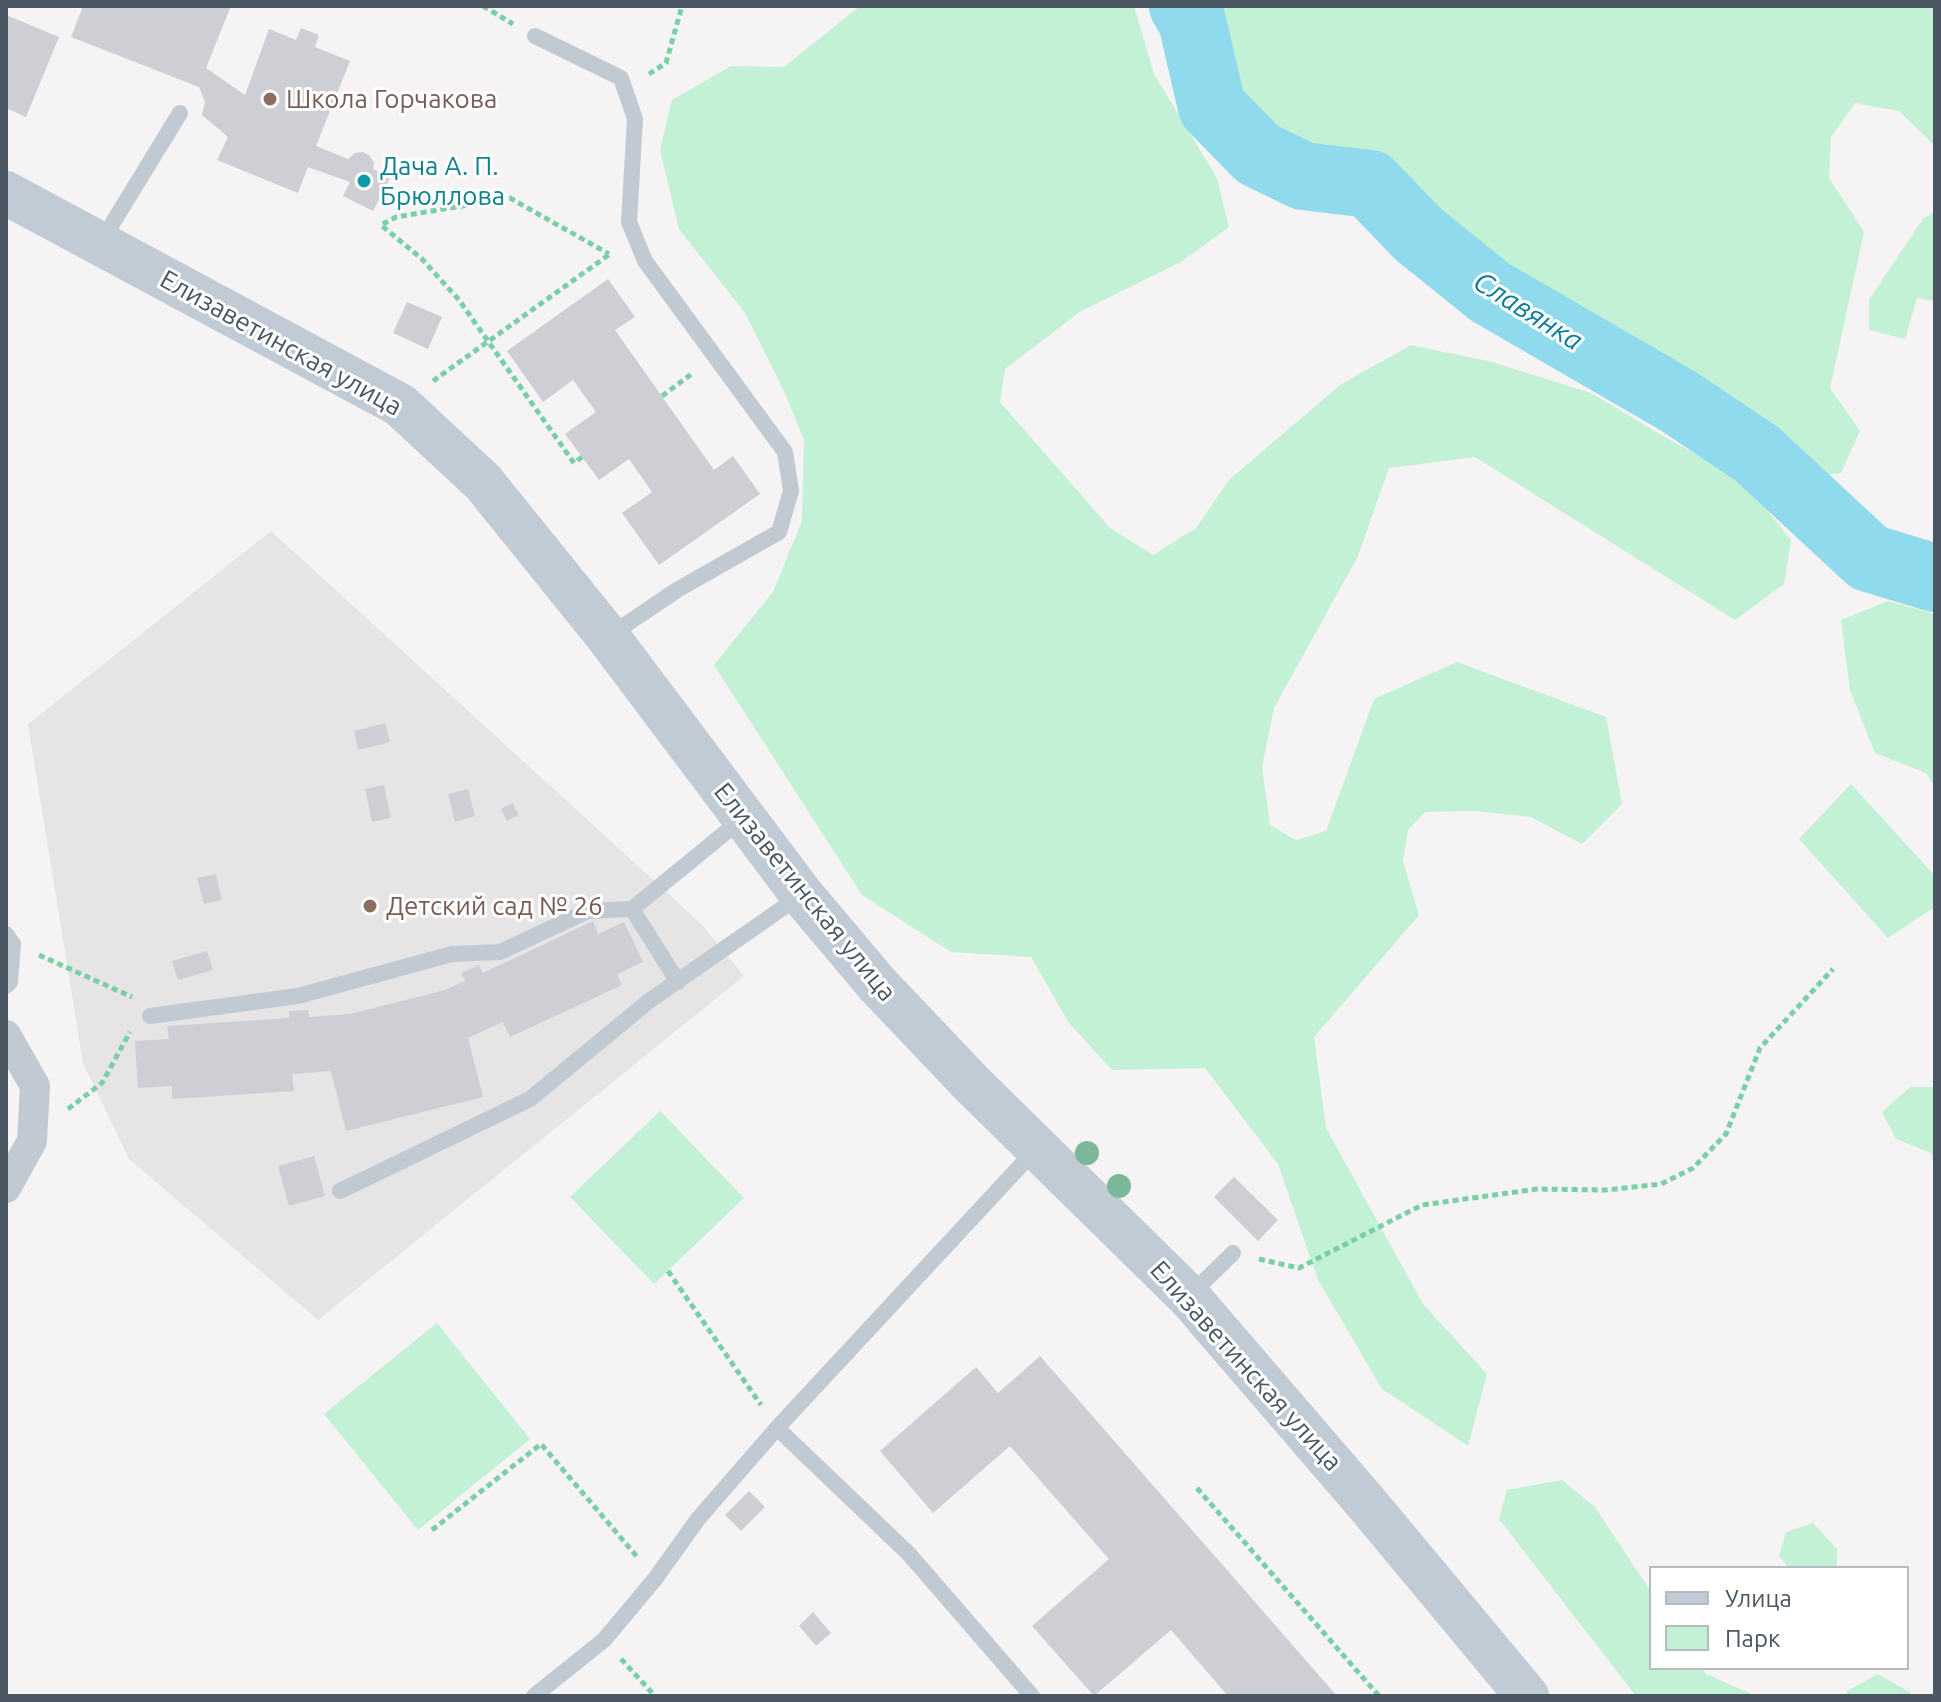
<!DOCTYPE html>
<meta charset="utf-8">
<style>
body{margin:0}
#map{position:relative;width:1941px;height:1702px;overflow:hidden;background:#f5f3f3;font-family:Ubuntu,sans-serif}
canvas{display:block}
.frame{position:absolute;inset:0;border:8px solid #4a5661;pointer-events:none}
.legend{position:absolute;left:1649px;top:1566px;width:260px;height:104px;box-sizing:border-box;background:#fff;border:2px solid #b7bbc0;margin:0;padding:10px 14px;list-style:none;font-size:24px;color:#4a5661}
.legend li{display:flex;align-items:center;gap:16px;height:40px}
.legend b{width:40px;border:2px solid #b7bbc0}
</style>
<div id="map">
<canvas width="1941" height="1702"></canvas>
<div class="frame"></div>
<ul class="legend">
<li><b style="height:10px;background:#c1cbd6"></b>Улица</li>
<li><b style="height:22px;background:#c3f1d5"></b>Парк</li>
</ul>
</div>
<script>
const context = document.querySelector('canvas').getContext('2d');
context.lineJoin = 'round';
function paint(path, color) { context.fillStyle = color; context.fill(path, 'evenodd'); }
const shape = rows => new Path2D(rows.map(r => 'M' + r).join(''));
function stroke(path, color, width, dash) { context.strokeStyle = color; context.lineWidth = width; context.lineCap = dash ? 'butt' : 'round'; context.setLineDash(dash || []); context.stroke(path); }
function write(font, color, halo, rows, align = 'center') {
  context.font = font + ' Ubuntu,sans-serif'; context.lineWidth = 6; context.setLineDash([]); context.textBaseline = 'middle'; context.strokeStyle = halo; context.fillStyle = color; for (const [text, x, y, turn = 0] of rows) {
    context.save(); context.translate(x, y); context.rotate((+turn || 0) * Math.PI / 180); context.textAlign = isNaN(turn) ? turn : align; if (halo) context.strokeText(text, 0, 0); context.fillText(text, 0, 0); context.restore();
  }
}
const education = shape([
 [271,531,660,886,703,926,744,976,318,1320,129,1159,83,1063,28,724]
]);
const green = shape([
 [860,6,1134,6,1154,74,1217,178,1229,227,1181,262,1081,311,1005,369,1000,402,1110,528,1153,555,1196,528,1229,480,1340,385,1411,345,1492,362,1591,393,1670,440,1742,479,1791,540,1784,584,1735,620,1475,457,1389,468,1358,556,1274,708,1262,767,1270,825,1296,840,1326,831,1374,699,1457,662,1606,717,1622,804,1582,844,1531,817,1474,811,1425,812,1408,830,1403,861,1419,915,1314,1037,1326,1128,1423,1304,1487,1374,1468,1446,1382,1389,1318,1280,1278,1164,1205,1068,1112,1070,1069,1023,1031,957,951,952,862,895,714,665,773,592,802,521,804,440,783,389,745,313,679,229,660,150,672,100,731,66,784,67],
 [1204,6,1935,6,1935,146,1899,111,1855,103,1831,137,1829,178,1864,232,1830,388,1860,431,1841,473,1812,476,1505,273,1386,173,1275,140,1221,87],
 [1935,212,1935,301,1917,298,1905,339,1869,330,1869,300,1923,219],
 [1888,601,1935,614,1935,787,1926,773,1875,753,1850,690,1841,620],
 [1851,784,1935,876,1935,907,1888,938,1799,839],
 [1910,1087,1935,1087,1935,1172,1931,1153,1896,1139,1882,1112],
 [660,1111,744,1198,654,1284,570,1197],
 [437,1323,530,1439,418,1530,324,1414],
 [1562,1480,1595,1507,1651,1592,1651,1668,1702,1668,1706,1674,1756,1696,1636,1696,1499,1519,1507,1490],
 [1813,1523,1837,1549,1837,1568,1789,1568,1779,1556,1786,1532],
 [1878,1674,1911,1693,1911,1696,1847,1696,1847,1691]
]);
const river = shape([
 [1183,6,1192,21,1212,107,1258,154,1303,176,1370,184,1418,234,1490,292,1678,401,1757,454,1869,558,1935,578]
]);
const building = shape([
 [83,6,231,6,206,68,245,95,269,29,296,40,301,28,319,35,315,47,350,61,316,146,348,159,355,153,363,152,370,156,374,163,373,169,390,178,373,211,343,196,350,182,308,167,298,193,217,160,228,137,202,115,205,102,199,87,71,37],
 [6,15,59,37,26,117,6,108],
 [608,279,635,317,615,330,714,470,733,456,760,494,659,565,622,513,652,492,629,459,599,480,565,434,596,412,573,380,543,402,507,351],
 [407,302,442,317,428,349,393,333],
 [385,723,390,742,358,750,354,731],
 [384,785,391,818,372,822,365,789],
 [468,789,475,816,455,822,448,794],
 [513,803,518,815,507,821,501,809],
 [216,874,222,900,204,904,197,878],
 [593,921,598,934,624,922,643,962,617,974,622,985,510,1037,503,1022,468,1038,483,1097,346,1131,331,1071,292,1074,294,1091,172,1099,172,1086,138,1088,135,1041,169,1039,167,1026,289,1018,289,1011,308,1010,309,1017,350,1014,445,990,465,981,461,973,479,965,483,973],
 [207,951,213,970,178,980,172,961],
 [314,1156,325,1196,289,1206,278,1166],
 [1234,1177,1278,1220,1258,1241,1214,1197],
 [1040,1356,1337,1696,1228,1696,1171,1630,1094,1696,1032,1626,1109,1559,1010,1446,933,1513,880,1451,976,1367,998,1393],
 [749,1491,765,1507,741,1531,725,1515],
 [813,1612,831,1633,816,1646,799,1626]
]);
const path = shape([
 [483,6,513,24],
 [649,74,666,63,682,6],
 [433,381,610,254],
 [662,396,693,373],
 [582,457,574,463,459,300,422,259,381,225,396,217,510,198,609,254],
 [39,955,132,997],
 [68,1109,102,1083,130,1032],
 [1259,1259,1299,1268,1422,1205,1537,1189,1606,1190,1661,1184,1693,1168,1726,1134,1760,1048,1833,969],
 [668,1271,761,1405],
 [1197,1488,1379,1696],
 [432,1530,541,1444,639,1559],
 [621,1659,655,1696]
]);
const lane = shape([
 [535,36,621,78,635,119,629,222,645,261,785,452,791,491,779,532,677,590,609,636],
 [101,242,180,113],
 [632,909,678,982],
 [6,934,13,944,10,982,6,986],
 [150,1016,298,996,452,954,500,952,588,911,632,909,742,819],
 [340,1191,530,1099,649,1001,800,896],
 [1190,1295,1233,1253],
 [777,1428,1037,1148],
 [534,1696,604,1640,655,1579,698,1519,777,1428,909,1554,1032,1696]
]);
const street = shape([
 [6,1035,35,1086,32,1141,6,1188]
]);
const secondary = shape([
 [6,193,400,405,483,482,608,637,802,895,877,984,972,1084,1189,1297,1368,1505,1527,1696]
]);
const trees = [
 [1087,1153],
 [1119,1186]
];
const markers = [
 [270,99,8,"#8d6e63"],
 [364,181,8,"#0f9aa8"],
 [370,906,8,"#8d6e63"]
];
const educationNames = [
 ["Школа Горчакова",286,99],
 ["Детский сад № 26",386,906]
];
const cultureNames = [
 ["Дача А. П.",380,166],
 ["Брюллова",380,196]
];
const streetNames = [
 ["Елизаветинская улица",281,343,29],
 ["Елизаветинская улица",805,892,51],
 ["Елизаветинская улица",1246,1366,48]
];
const waterNames = [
 ["Славянка",1528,311,32]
];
paint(education, '#e6e4e5');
paint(green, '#c3f1d5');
stroke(river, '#90daee', 68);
paint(building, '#cdcfd5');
stroke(path, '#7ad0a6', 5, [6, 4]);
stroke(lane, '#c1cad2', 16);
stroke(street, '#c1cad2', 30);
stroke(secondary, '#c1cbd6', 44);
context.fillStyle = '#7bb799';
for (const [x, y] of trees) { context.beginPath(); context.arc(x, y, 12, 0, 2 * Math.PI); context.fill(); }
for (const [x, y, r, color] of markers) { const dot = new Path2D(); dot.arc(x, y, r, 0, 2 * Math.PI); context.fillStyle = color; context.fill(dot); stroke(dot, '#fff', 3); }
write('26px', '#785e54', '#fff', educationNames, 'left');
write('26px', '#0d838f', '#fff', cultureNames, 'left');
write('26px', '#4a5661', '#fff', streetNames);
write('italic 28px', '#0c7c9b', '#fff', waterNames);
</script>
